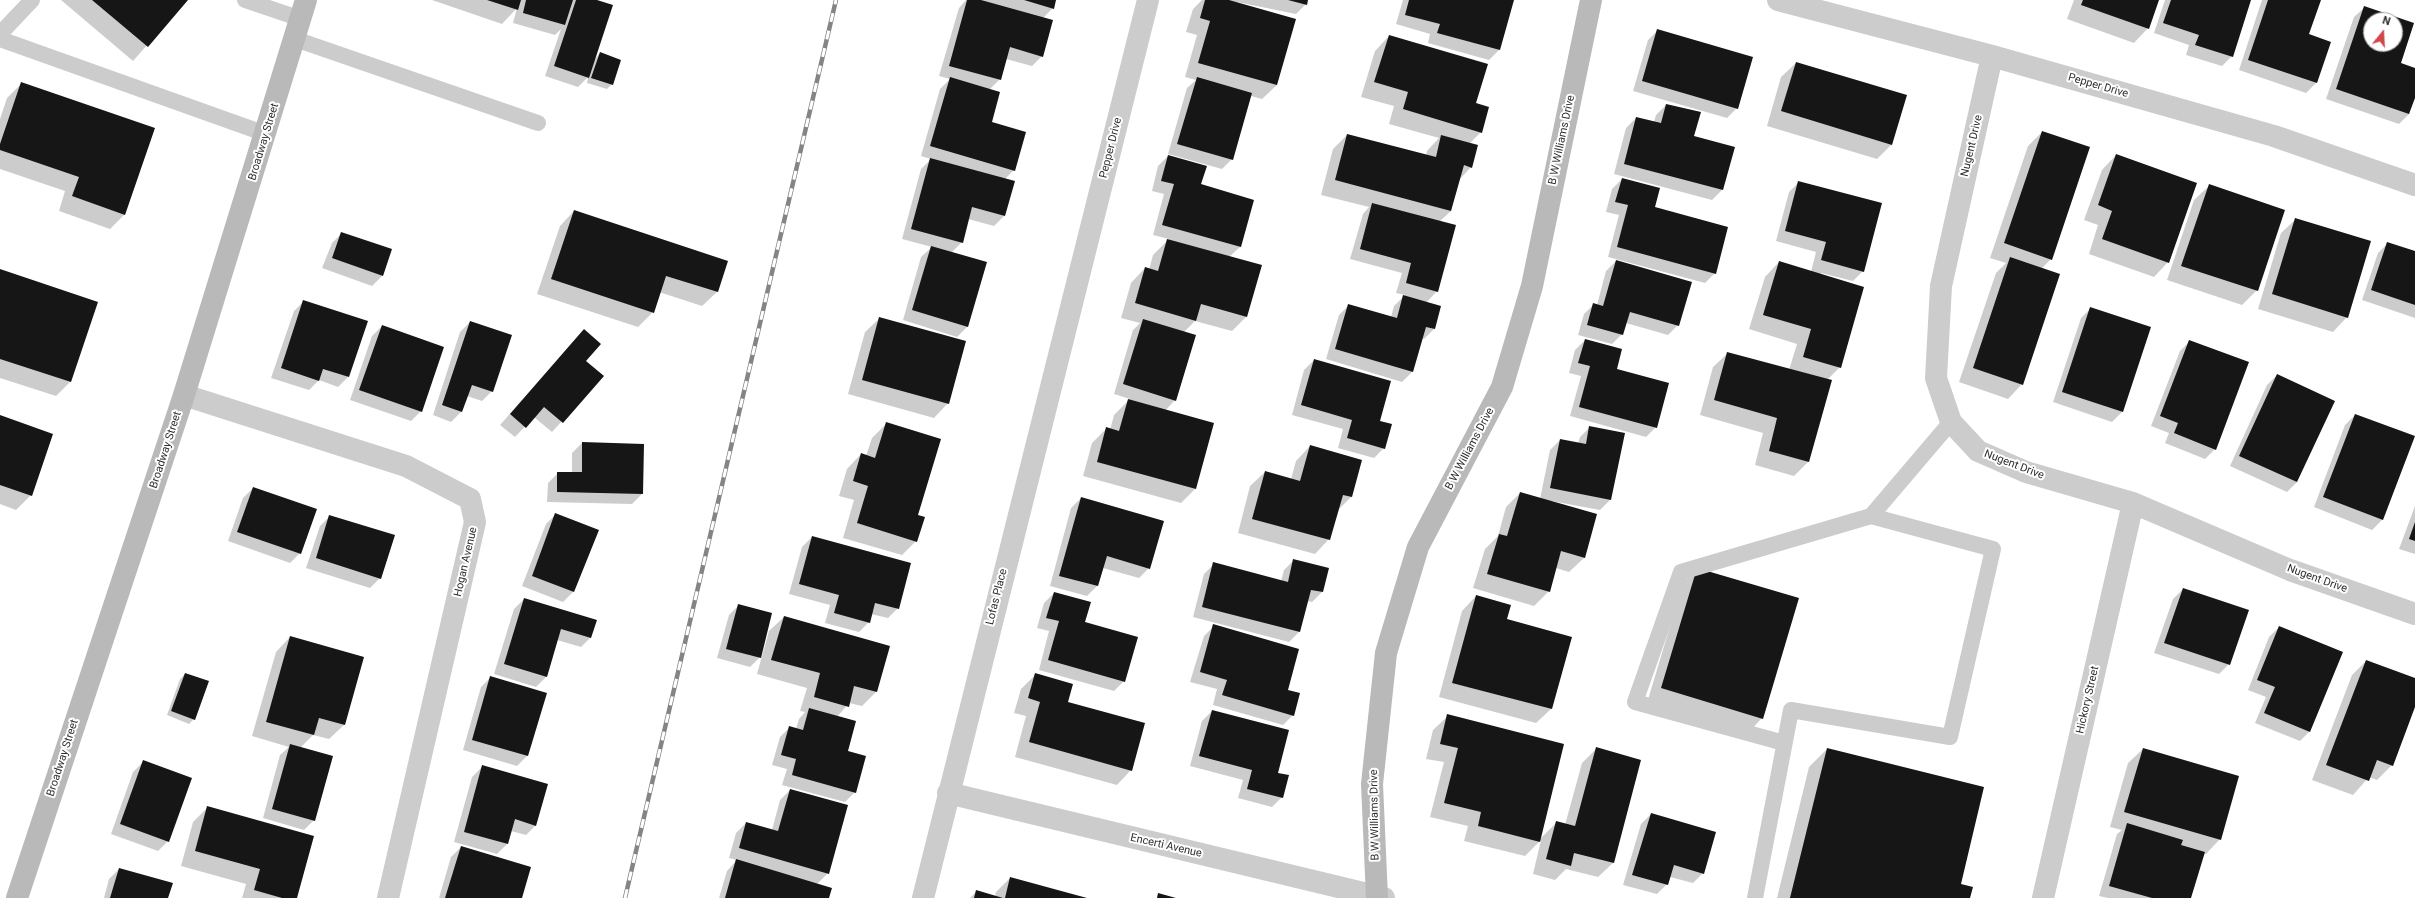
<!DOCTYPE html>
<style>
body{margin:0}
#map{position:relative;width:2415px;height:898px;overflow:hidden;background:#fff;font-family:Roboto,sans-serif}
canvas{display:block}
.north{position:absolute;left:2363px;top:12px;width:40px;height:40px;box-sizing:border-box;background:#fff;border:1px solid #acacac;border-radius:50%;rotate:18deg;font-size:11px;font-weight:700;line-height:16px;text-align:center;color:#2f2f2f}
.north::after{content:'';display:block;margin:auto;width:14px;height:18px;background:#d0464a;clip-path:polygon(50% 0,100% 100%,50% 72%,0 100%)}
</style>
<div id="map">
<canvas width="2415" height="898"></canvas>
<div class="north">N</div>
</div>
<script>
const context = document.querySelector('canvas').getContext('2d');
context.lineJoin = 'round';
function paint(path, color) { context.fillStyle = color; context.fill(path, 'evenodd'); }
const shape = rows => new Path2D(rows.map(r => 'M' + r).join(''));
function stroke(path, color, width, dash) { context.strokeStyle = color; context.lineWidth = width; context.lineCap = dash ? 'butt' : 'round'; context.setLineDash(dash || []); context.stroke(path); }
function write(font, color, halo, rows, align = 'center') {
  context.font = font + ' Roboto,sans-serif'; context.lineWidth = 4; context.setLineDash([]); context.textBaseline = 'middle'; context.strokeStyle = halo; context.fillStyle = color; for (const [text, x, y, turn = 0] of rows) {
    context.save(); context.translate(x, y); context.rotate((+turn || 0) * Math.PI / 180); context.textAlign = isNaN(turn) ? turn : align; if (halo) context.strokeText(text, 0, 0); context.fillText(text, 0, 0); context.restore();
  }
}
const shadow = shape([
 [61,0,187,0,133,61],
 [432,0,572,0,571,2,573,0,594,0,595,59,600,53,612,84,607,89,587,83,588,77,578,87,545,76,561,29,555,35,513,23,517,8,502,24],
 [966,0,1055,0,1053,8,1043,18,1042,56,1032,66,1006,59,1000,79,989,90,990,123,1014,170,1005,179,1004,216,994,226,968,219,962,242,951,253,967,327,957,337,903,320,921,257,932,247,902,239,921,169,931,159,921,156,940,89,950,79,939,76,959,8],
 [1202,0,1307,0,1306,4,1296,14,1237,2,1277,85,1262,99,1251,96,1232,159,1222,169,1168,154,1187,88,1196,80,1185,77,1197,35,1186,32,1193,9],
 [1403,0,1513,0,1499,50,1489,60,1428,43,1430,34,1396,24],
 [2074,0,2158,0,2148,28,2134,43,2067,19],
 [2165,0,2250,0,2232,56,2222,66,2186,55,2189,45,2154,33],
 [2262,0,2320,0,2308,35,2330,42,2316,83,2306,93,2239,70],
 [2364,8,2413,24,2400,64,2415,69,2415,95,2409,114,2399,124,2326,99,2354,17],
 [2371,20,2395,20,2395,44,2371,44],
 [1658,30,1737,108,1727,118,1633,91,1648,40],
 [1389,36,1475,104,1481,132,1469,144,1471,167,1459,180,1451,211,1439,222,1437,291,1426,303,1434,329,1424,339,1422,338,1412,372,1402,382,1326,359,1339,315,1349,305,1391,317,1394,306,1405,295,1396,293,1402,273,1350,259,1363,214,1369,207,1321,195,1333,149,1347,135,1426,156,1427,151,1439,138,1389,124,1394,106,1361,97,1375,51],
 [1796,63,1892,144,1877,159,1767,126,1781,77],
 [22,83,125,214,110,229,59,211,65,191,0,169,0,119,7,98],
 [1666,105,1693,137,1722,190,1712,200,1614,174,1626,128,1636,118,1654,122,1656,115],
 [2042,132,2051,259,2041,269,2022,384,2008,399,1959,382,1996,273,2006,263,1990,258,2028,146],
 [2116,155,2168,262,2154,277,2089,254,2098,225,2084,220,2102,170],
 [1168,156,1200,185,1253,200,1240,247,1229,257,1246,317,1232,331,1195,321,1184,332,1175,400,1165,411,1195,489,1181,503,1083,476,1092,443,1106,429,1110,430,1114,415,1130,399,1114,394,1133,330,1140,323,1121,318,1131,283,1145,268,1149,270,1153,255,1169,239,1153,235,1164,194,1152,191,1158,166],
 [1622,179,1715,273,1705,283,1608,257,1619,215,1606,212,1612,189],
 [1799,182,1863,271,1853,281,1821,273,1840,367,1827,380,1808,462,1794,476,1755,465,1763,433,1700,415,1713,367,1728,353,1789,370,1797,344,1749,329,1765,277,1779,262,1811,272,1816,252,1776,241,1789,192],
 [2209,186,2257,290,2242,305,2167,280,2194,200],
 [574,211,727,262,717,292,702,306,659,292,653,312,638,327,537,294,560,226],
 [2296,219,2347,317,2333,332,2258,309,2281,233],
 [342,233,382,276,372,286,322,268,332,243],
 [2388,243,2415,252,2415,318,2362,300,2378,253],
 [1616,261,1678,325,1668,335,1626,323,1622,334,1612,344,1578,335,1584,314,1594,304,1597,305,1606,271],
 [0,270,97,303,70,382,56,396,0,378],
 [304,301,348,377,338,387,319,380,309,390,271,378,294,311],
 [2091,308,2150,328,2122,412,2112,422,2053,402,2081,318],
 [880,318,948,403,934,418,848,394,865,332],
 [470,322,492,391,482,401,467,396,461,412,451,422,433,415,460,332],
 [382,326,421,411,411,421,350,400,372,336],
 [1585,340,1616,369,1656,427,1646,437,1570,416,1581,376,1569,373,1575,350],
 [574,341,585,361,603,376,552,432,534,417,515,437,500,425],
 [2190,341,2215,449,2205,459,2165,443,2169,433,2151,426,2180,351],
 [1314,360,1379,422,1384,448,1374,458,1338,448,1343,429,1292,415,1304,370],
 [2277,375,2297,482,2287,492,2230,466,2267,385],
 [2355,415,2414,437,2382,520,2372,530,2314,507,2345,425],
 [0,416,31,495,16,510,0,504],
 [886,424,917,516,916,541,902,555,843,538,854,500,839,496,847,469,861,454,866,456,872,438],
 [1590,427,1623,433,1610,500,1600,510,1546,500,1596,514,1584,558,1569,572,1556,568,1549,591,1534,606,1473,588,1485,549,1498,536,1506,507,1520,493,1540,499,1550,450,1560,440,1578,444,1580,437],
 [582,443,642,494,632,504,547,502,548,483,558,473,572,473,572,453],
 [1310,446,1361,460,1351,497,1337,511,1329,539,1315,554,1238,533,1250,486,1265,472,1291,479,1296,461],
 [253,488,300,553,290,563,228,541,243,498],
 [1081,498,1149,568,1139,578,1103,568,1097,586,1087,596,1050,586,1071,508],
 [2415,506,2415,554,2399,549],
 [556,514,573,592,563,602,522,586,546,524],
 [330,516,380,578,370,588,306,568,320,526],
 [812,537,898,608,888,618,871,614,869,622,859,632,825,623,830,605,789,594,802,547],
 [1294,560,1322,592,1312,602,1307,601,1299,632,1289,642,1193,617,1204,574,1214,564,1281,581,1284,570],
 [1697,569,1762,718,1748,733,1647,703,1683,583],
 [2183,589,2229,664,2219,674,2154,653,2173,599],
 [1054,593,1084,623,1124,681,1114,691,1039,670,1049,631,1037,628,1044,603],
 [1476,596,1506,620,1551,709,1536,723,1439,697,1462,611],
 [524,599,591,637,581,647,557,640,546,677,536,687,494,674,514,609],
 [739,605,760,657,750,667,717,658,729,615],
 [784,617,889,646,876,692,862,706,849,703,837,717,855,792,845,802,782,785,787,769,772,765,780,737,790,727,796,729,799,719,805,712,800,711,807,688,757,674,769,631],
 [1214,626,1286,690,1293,715,1283,725,1213,705,1217,689,1190,682,1204,636],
 [2279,627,2310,731,2300,741,2255,723,2266,697,2248,690,2269,637],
 [290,637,363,657,344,725,329,739,313,735,300,748,314,820,304,830,263,818,280,755,289,747,252,736,276,652],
 [2366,661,2415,679,2415,704,2392,765,2377,780,2369,777,2353,795,2312,780,2352,675],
 [185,674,194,719,189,724,167,715,180,679],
 [1035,675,1066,703,1131,770,1117,785,1015,757,1026,716,1014,713,1021,689],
 [491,677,546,694,527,756,517,766,463,750,481,687],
 [1212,711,1276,773,1282,797,1272,807,1238,798,1243,780,1190,766,1202,721],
 [1448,716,1540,839,1557,822,1565,825,1582,763,1596,749,1640,760,1613,863,1598,877,1566,869,1555,880,1533,874,1541,840,1525,856,1464,841,1468,826,1430,817,1444,762,1426,759,1433,730],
 [1827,749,1960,885,1969,898,1777,898,1809,767],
 [2143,749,2220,839,2206,854,2203,853,2190,898,2108,898,2099,896,2117,834,2122,830,2110,827,2128,763],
 [143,762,168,841,158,851,111,834,133,772],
 [482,767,536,825,526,835,511,831,507,844,497,854,454,842,472,777],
 [790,790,828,873,817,884,828,898,719,898,727,871,737,860,729,858,736,833,746,823,772,830,780,800],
 [208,807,296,898,242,898,246,884,181,866,193,822],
 [1651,814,1703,873,1693,883,1670,877,1667,884,1657,894,1623,885,1641,824],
 [461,847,521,898,439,898,451,857],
 [119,869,167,898,104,898,109,879],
 [1010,878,1085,898,970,898,977,891,995,896,996,892]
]);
const building = shape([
 [92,0,188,0,148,47],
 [487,0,521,0,518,10],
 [526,0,573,0,565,25,523,13],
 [576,0,597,0,613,5,589,78,554,66],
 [967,0,981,0,1053,20,1043,57,1010,47,1001,80,949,66],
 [1024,0,1056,0,1054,9],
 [1205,0,1229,0,1296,19,1277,85,1198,63,1210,21,1200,18],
 [1288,0,1308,0,1307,5],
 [1409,0,1514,0,1500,50,1437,33,1440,24,1405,15],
 [2083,0,2159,0,2149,29,2081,5],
 [2171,0,2251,0,2233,57,2195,45,2199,35,2163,23],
 [2268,0,2321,0,2309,34,2331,42,2317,83,2248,60],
 [2364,6,2414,23,2401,63,2415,68,2415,98,2409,114,2336,89],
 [2371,20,2395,20,2395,44,2371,44],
 [1657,29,1753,57,1738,109,1642,81],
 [1389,35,1488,64,1476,103,1489,107,1482,133,1403,109,1408,92,1374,82],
 [600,52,621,60,613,85,591,78],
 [1796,62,1907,95,1892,145,1781,111],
 [950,77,1000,92,992,122,1026,132,1015,171,930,146],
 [1197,77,1252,93,1233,160,1177,144],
 [21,82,155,128,125,215,72,196,79,177,0,150,0,144],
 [1666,104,1701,112,1694,136,1735,147,1723,190,1624,164,1636,117,1661,123],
 [2042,131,2090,147,2052,260,2004,243],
 [1347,134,1436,157,1441,135,1478,145,1472,168,1464,165,1451,211,1335,180],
 [2116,154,2197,183,2169,263,2102,239,2112,211,2098,205],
 [1168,155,1207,166,1201,184,1254,200,1241,247,1162,225,1174,184,1161,181],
 [930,158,1015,181,1005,216,972,207,963,243,911,229],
 [1622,178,1660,188,1655,207,1728,227,1716,274,1617,247,1628,205,1615,202],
 [1798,181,1882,203,1864,272,1821,260,1826,242,1785,231],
 [2209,184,2285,210,2258,291,2181,266],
 [1372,203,1456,225,1438,292,1406,283,1411,263,1360,249],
 [574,210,728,261,718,292,666,276,654,313,551,279],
 [2295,218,2371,241,2348,318,2272,294],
 [341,232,392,249,383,276,332,258],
 [1167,239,1262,265,1247,317,1201,304,1196,321,1135,303,1145,267,1158,271],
 [2387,242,2415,251,2415,305,2371,290],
 [931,246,987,262,968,327,912,310],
 [2010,257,2060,274,2023,385,1973,368],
 [1616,260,1692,282,1679,326,1630,312,1623,335,1587,325,1593,303,1603,306],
 [1779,261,1864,287,1841,368,1803,357,1811,329,1763,315],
 [0,269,98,302,71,382,0,359],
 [1403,295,1441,306,1435,329,1426,327,1413,372,1335,349,1348,304,1397,318],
 [303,300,368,321,349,377,323,369,319,381,281,368],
 [2090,307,2151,327,2123,412,2062,392],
 [879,317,966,341,949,404,862,380],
 [1143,319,1196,335,1176,401,1123,384],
 [470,321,512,335,493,392,472,385,462,412,442,405],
 [382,325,444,347,422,412,359,390],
 [584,329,601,344,586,361,604,376,563,423,544,407,526,428,510,414],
 [1585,339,1622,349,1617,369,1669,383,1657,428,1579,407,1590,366,1578,363],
 [2189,340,2249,362,2216,450,2174,433,2178,423,2160,416],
 [1727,352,1832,380,1809,462,1769,451,1777,418,1714,400],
 [1314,359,1391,381,1380,421,1392,424,1385,449,1347,438,1352,420,1301,405],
 [2277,374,2335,401,2297,482,2239,456],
 [1128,399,1214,423,1196,489,1097,462,1106,427,1119,431],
 [2355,414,2415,436,2383,520,2323,497],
 [0,415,53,434,32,496,0,485],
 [886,422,941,439,918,515,925,517,917,542,857,523,868,486,853,481,861,453,875,458],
 [1589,426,1625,433,1611,500,1550,488,1560,439,1586,444],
 [582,442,644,444,643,494,557,492,557,472,582,472],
 [1310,445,1362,460,1352,497,1343,495,1330,540,1252,519,1265,471,1300,481],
 [253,487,317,509,301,554,237,532],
 [1520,492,1597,514,1585,558,1561,551,1550,592,1487,574,1499,534,1507,536],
 [1081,497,1164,521,1150,569,1107,556,1098,586,1059,576],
 [555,513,599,530,574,592,532,576],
 [329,515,395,535,381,579,316,558],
 [2415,522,2415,541,2409,539],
 [812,536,911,563,899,609,875,603,870,623,834,613,839,595,799,584],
 [1293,559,1329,568,1323,592,1311,590,1300,632,1202,607,1213,562,1288,582],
 [1697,568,1799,598,1763,719,1661,688],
 [2183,588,2249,610,2230,665,2164,643],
 [1054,592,1091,602,1085,622,1138,637,1125,682,1048,660,1059,621,1046,618],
 [1476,595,1511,605,1507,619,1572,637,1552,709,1452,683],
 [524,598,597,620,591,638,561,629,547,677,504,664],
 [738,604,772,613,761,658,726,649],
 [784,616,890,646,877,692,854,686,849,707,814,697,820,673,771,660],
 [1213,624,1299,649,1288,690,1300,693,1294,716,1222,695,1227,680,1200,672],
 [2279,626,2343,652,2310,732,2264,713,2275,687,2257,680],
 [290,636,364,657,345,725,319,718,314,735,266,722],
 [2366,660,2415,678,2415,707,2393,766,2377,760,2369,781,2326,765],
 [185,673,209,681,195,720,171,711],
 [1035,673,1073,684,1068,702,1145,723,1132,771,1029,742,1040,702,1028,698],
 [490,676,547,693,528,756,472,740],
 [809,708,856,721,848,751,866,756,856,793,792,775,796,759,781,755,789,726,803,730],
 [1212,710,1289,730,1278,773,1289,775,1283,798,1247,789,1252,770,1199,756],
 [1447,714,1564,744,1540,842,1478,826,1481,812,1444,803,1458,748,1440,744],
 [290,744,333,756,315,821,272,809],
 [1596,747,1641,760,1614,863,1574,853,1571,866,1546,859,1556,821,1575,826],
 [1827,748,1984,787,1961,884,1973,887,1970,898,1790,898],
 [2143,748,2239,776,2221,840,2124,812],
 [143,760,192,778,169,842,120,824],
 [482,765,548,784,536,826,515,819,508,844,464,832],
 [790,789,848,805,829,874,739,848,746,822,778,831],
 [207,806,314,836,297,898,282,898,254,890,260,869,195,851],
 [1651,813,1716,832,1704,874,1674,865,1668,885,1632,875],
 [2127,823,2183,840,2181,845,2205,852,2191,898,2152,898,2109,886],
 [461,846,531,867,522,898,445,898],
 [736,859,832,888,829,898,725,898],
 [119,868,173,883,168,898,110,898],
 [1010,877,1087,898,1005,898],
 [976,890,1003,898,974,898],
 [1158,893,1176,898,1157,898]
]);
const lane = shape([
 [245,0,301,19],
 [0,34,32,0],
 [0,39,266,134],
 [295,39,538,123],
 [1784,743,1635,702,1681,572,1871,516],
 [1755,898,1791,710,1950,737,1993,549,1871,516,1951,422]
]);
const street = shape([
 [1778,0,1992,56,2274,136,2415,185],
 [1992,56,1941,286,1936,378,1951,422,1978,451,2026,472,2133,503,2290,570,2415,614],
 [184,395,406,466,470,499,475,522,388,898],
 [948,793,1384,898],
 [923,898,1148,0],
 [2043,898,2133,503]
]);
const secondary = shape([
 [17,898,184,395,306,0],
 [1377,898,1372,784,1386,653,1418,547,1502,387,1532,286,1591,0]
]);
const rail = shape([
 [625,898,836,0]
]);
const streetNames = [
 ["Pepper Drive",2098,86,16],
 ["B W Williams Drive",1562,140,-78],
 ["Broadway Street",264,142,-73],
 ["Nugent Drive",1972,146,-77],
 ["Pepper Drive",1111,148,-76],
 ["B W Williams Drive",1470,449,-62],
 ["Broadway Street",166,450,-72],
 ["Nugent Drive",2014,465,21],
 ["Hogan Avenue",466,562,-77],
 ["Nugent Drive",2317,579,20],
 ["Lofas Place",997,597,-76],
 ["Hickory Street",2088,700,-77],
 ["Broadway Street",63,758,-72],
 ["B W Williams Drive",1375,815,-91],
 ["Encerti Avenue",1166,846,13]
];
paint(shadow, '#0003');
paint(building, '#161616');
stroke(lane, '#ccc', 16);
stroke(street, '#ccc', 22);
stroke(secondary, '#b9b9b9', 22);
stroke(rail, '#848484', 4.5);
stroke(rail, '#fff', 3, [9]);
write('11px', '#2f2f2f', '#fff', streetNames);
</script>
